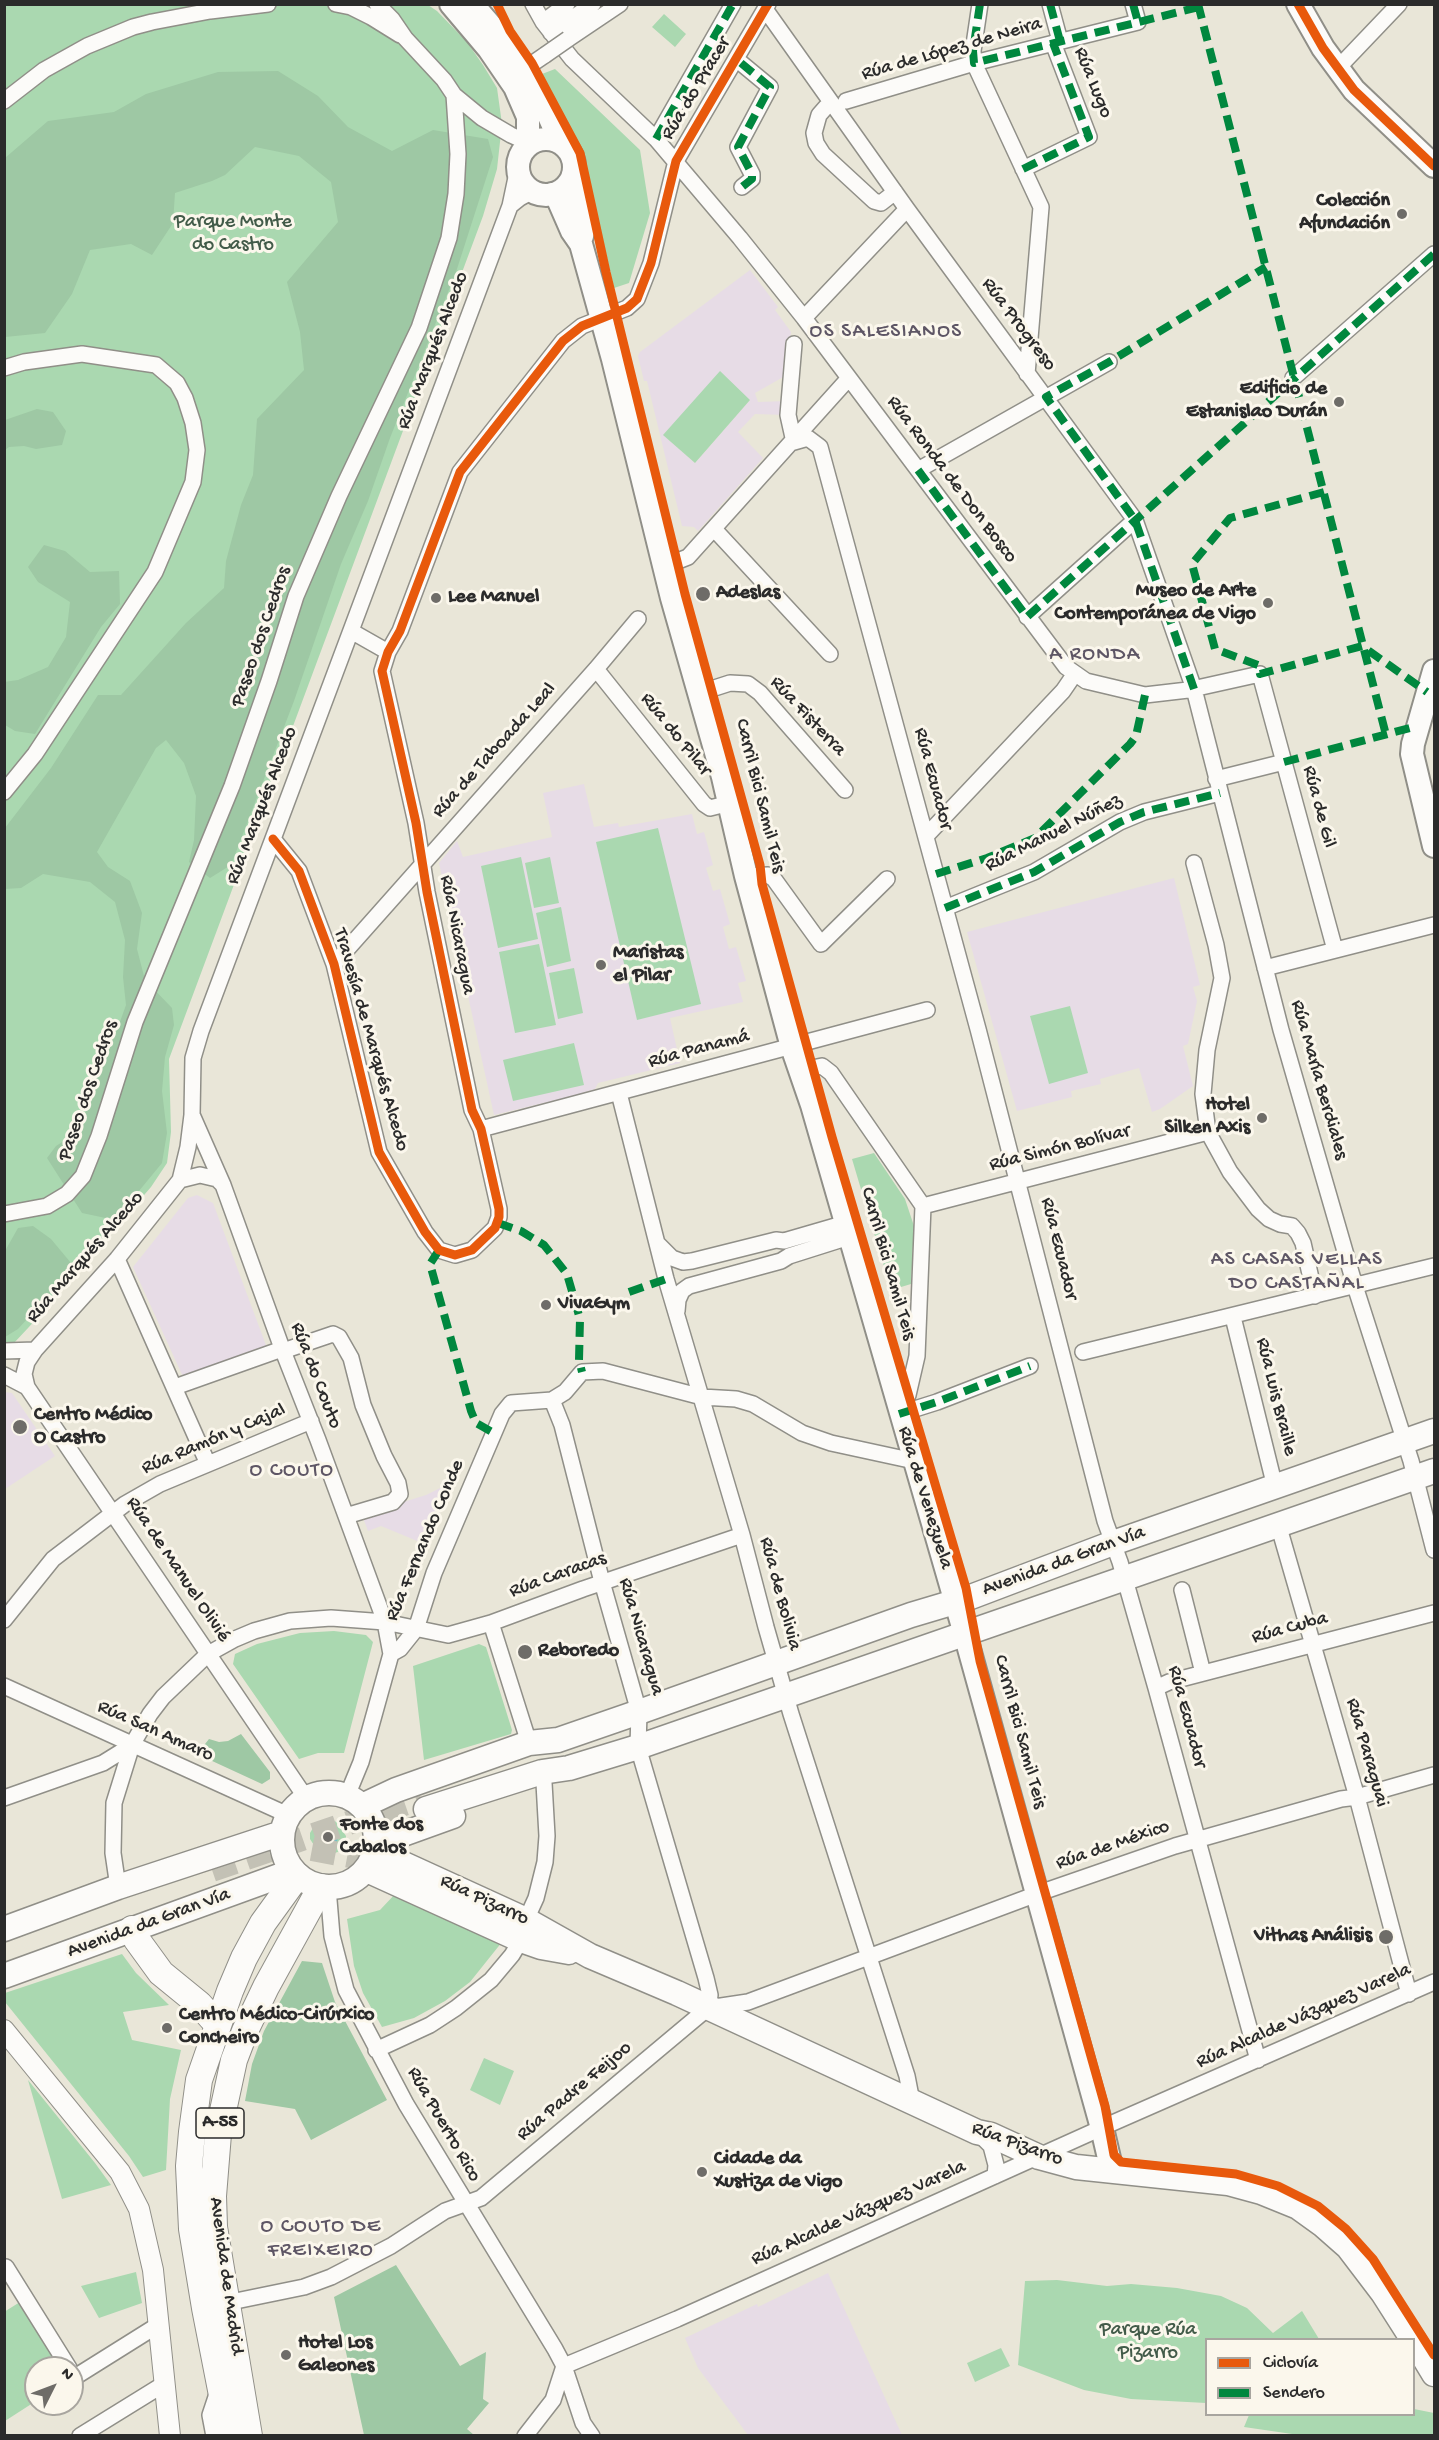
<!DOCTYPE html>
<meta charset="utf-8">
<style>
body{margin:0}
#map{position:relative;width:1439px;height:2440px;overflow:hidden;background:#e9e6d8;font-family:"Gochi Hand",sans-serif}
canvas{display:block}
.frame{position:absolute;inset:0;border:6px solid #2b2b2b;pointer-events:none}
.legend{position:absolute;left:1205px;top:2338px;width:210px;height:78px;box-sizing:border-box;background:#fbf7ec;border:2px solid #a8a59f;margin:0;padding:8px 10px;list-style:none;font-size:18px;color:#2b2b2b}
.legend li{display:flex;align-items:center;gap:12px;height:30px}
.legend b{width:30px;border:2px solid #a8a59f}
.north{position:absolute;left:24px;top:2356px;width:60px;height:60px;box-sizing:border-box;background:#fbf7ec;border:2px solid #a8a59f;border-radius:50%;rotate:48deg;font-size:16px;font-weight:700;line-height:24px;text-align:center;color:#2b2b2b}
.north::after{content:'';display:block;margin:auto;width:21px;height:27px;background:#6e6c68;clip-path:polygon(50% 0,100% 100%,50% 72%,0 100%)}
</style>
<div id="map">
<canvas width="1439" height="2440"></canvas>
<div class="frame"></div>
<ul class="legend">
<li><b style="height:8px;background:#e8590c"></b>Ciclovía</li>
<li><b style="height:8px;background:#00873e"></b>Sendero</li>
</ul>
<div class="north">N</div>
</div>
<script>
const context = document.querySelector('canvas').getContext('2d');
context.lineJoin = 'round';
function paint(path, color) { context.fillStyle = color; context.fill(path, 'evenodd'); }
const shape = rows => new Path2D(rows.map(r => 'M' + r).join(''));
function stroke(path, color, width, dash) { context.strokeStyle = color; context.lineWidth = width; context.lineCap = dash ? 'butt' : 'round'; context.setLineDash(dash || []); context.stroke(path); }
function write(font, color, halo, rows, align = 'center') {
  context.font = font + ' "Gochi Hand",sans-serif'; context.lineWidth = 6; context.setLineDash([]); context.textBaseline = 'middle'; context.strokeStyle = halo; context.fillStyle = color; for (const [text, x, y, turn = 0] of rows) {
    context.save(); context.translate(x, y); context.rotate((+turn || 0) * Math.PI / 180); context.textAlign = isNaN(turn) ? turn : align; if (halo) context.strokeText(text, 0, 0); context.fillText(text, 0, 0); context.restore();
  }
}
const built = shape([
 [750,270,778,307,775,310,791,332,785,376,755,393,758,402,787,401,786,415,755,414,738,432,763,458,698,531,694,527,682,526,647,381,644,381,638,356,640,352],
 [750,400,695,463,664,435],
 [584,784,594,827,618,823,619,827,692,814,697,834,704,832,713,865,706,868,713,891,720,889,730,924,723,927,729,949,736,947,746,981,738,983,743,1002,670,1018,680,1063,598,1083,595,1089,572,1096,494,1115,439,863,457,841,463,857,552,837,543,793],
 [1174,878,1200,985,1193,987,1197,1001,1188,1044,1183,1046,1193,1086,1160,1109,1152,1112,1139,1068,1100,1079,1101,1084,1071,1091,1072,1097,1017,1111,967,932],
 [197,1195,213,1203,267,1348,184,1379,133,1267,188,1198],
 [4,1392,12,1393,55,1456,5,1489],
 [444,1486,450,1488,427,1545,381,1526,368,1531,362,1515,426,1495],
 [828,2273,902,2435,748,2435,698,2368,685,2338,757,2304,758,2307]
]);
const green = shape([
 [4,5,428,5,437,11,467,42,483,65,497,88,502,124,497,169,483,216,169,1059,171,1132,167,1163,151,1187,42,1313,14,1343,4,1344],
 [664,14,686,34,675,47,652,27],
 [555,69,640,150,650,213,629,283,614,288,582,149,542,74],
 [720,371,750,400,695,463,663,435],
 [658,828,701,1004,637,1020,596,842],
 [521,857,538,939,498,948,481,866],
 [550,857,559,903,534,908,525,863],
 [561,907,571,961,547,967,536,913],
 [539,944,556,1025,515,1033,499,952],
 [574,968,583,1013,558,1019,549,973],
 [1070,1006,1088,1073,1049,1084,1030,1016],
 [574,1043,584,1085,513,1101,503,1060],
 [874,1153,905,1199,914,1226,911,1284,891,1290,852,1159],
 [334,1631,366,1635,373,1642,344,1753,318,1753,299,1759,233,1664,235,1654,257,1644,300,1633],
 [479,1644,486,1647,512,1730,511,1734,424,1760,413,1666],
 [326,1819,337,1822,346,1836,346,1841,340,1851,330,1855,319,1853,310,1839,310,1833,316,1823],
 [396,1893,502,1942,470,1982,445,2001,414,2018,382,2027,363,1993,354,1966,347,1919,380,1910],
 [122,1954,136,1973,169,2005,123,2012,132,2040,181,2050,170,2099,166,2170,143,2177,129,2156,5,2002,5,1993],
 [484,2058,514,2071,500,2105,470,2090],
 [28,2080,95,2163,111,2185,62,2199],
 [136,2272,142,2303,99,2318,81,2286],
 [1057,2280,1107,2286,1131,2284,1177,2288,1221,2296,1247,2308,1273,2333,1302,2311,1319,2339,1206,2340,1206,2403,1131,2399,1084,2390,1018,2365,1025,2281],
 [20,2302,61,2368,36,2368,36,2401,5,2421,4,2312],
 [1001,2348,1010,2366,975,2382,967,2363],
 [1414,2409,1434,2413,1434,2435,1299,2435,1244,2427,1249,2415,1414,2414]
]);
const forest = shape([
 [278,71,318,96,348,127,392,151,433,130,488,139,493,157,456,272,390,438,368,501,341,564,294,701,231,865,210,878,189,862,194,840,196,796,184,763,166,740,156,748,97,852,108,867,130,881,142,913,137,949,145,980,172,1008,174,1025,165,1057,162,1091,167,1133,162,1163,115,1220,82,1213,47,1158,56,1146,81,1130,86,1107,93,1092,99,1059,117,1030,126,1005,123,977,125,940,115,902,90,882,43,874,21,888,5,889,5,828,51,768,98,695,121,695,186,623,224,588,226,561,241,505,253,475,257,419,304,370,300,332,287,282,338,222,331,182,299,156,255,147,225,175,212,181,175,193,173,223,152,255,131,244,90,250,72,294,45,333,5,337,5,158,48,121,114,112,146,94,218,72],
 [37,409,53,412,66,431,62,445,36,449,24,446,9,447,5,450,5,420],
 [44,545,65,551,90,572,119,571,120,604,101,627,35,734,15,731,5,725,4,682,18,680,48,667,66,637,70,602,38,582,28,567],
 [33,1226,51,1239,71,1263,59,1283,38,1307,18,1329,5,1337,5,1251,18,1228],
 [241,1734,270,1772,270,1779,262,1784,197,1754,209,1739,219,1742,228,1741],
 [302,1961,322,1963,335,2002,387,2100,311,2140,295,2109,245,2101,252,2064,264,2031],
 [396,2265,460,2366,486,2352,483,2399,489,2403,467,2429,474,2435,364,2435,334,2297]
]);
const water = shape([
 '318 1837a10 10 0 1 1 20 0a10 10 0 1 1-20 0Z'
]);
const primaryTunnel = shape([
 [312,1849,366,1859,393,1871],
 [212,1870,421,1798]
]);
const minor = shape([
 [336,4,351,7,371,17,400,35],
 [533,4,543,22,572,59,656,139,740,238,804,318,1066,667,1086,681,1145,695,1188,690,1260,674,1335,950],
 [980,4,973,51,974,63,1041,207,1027,374],
 [1050,4,1060,41],
 [765,9,907,209,1135,520,1194,689,1281,1030,1355,1286,1411,1461,1434,1550],
 [543,22,567,4],
 [551,33,593,4],
 [568,39,620,4],
 [741,63,770,87,738,147,752,174,752,179,742,187],
 [1337,69,1399,4],
 [523,70,545,55],
 [454,95,482,118,511,135,522,140,535,140],
 [4,101,44,70,87,46,133,27,152,22,210,11,268,4],
 [846,101,974,63,1138,22,1133,4],
 [826,107,819,115,814,133,816,143,823,154,874,201,881,203,895,192],
 [656,139,733,4],
 [1023,169,1089,137,1053,43],
 [510,206,520,198,533,191],
 [804,318,907,209],
 [4,368,24,362,82,354,156,365,177,383,185,398,193,423,197,450,193,482,155,572,35,754,4,792],
 [1293,378,1434,254],
 [794,442,808,438,820,447,978,1029,1105,1521,1120,1562,1156,1688,1258,2060],
 [794,442,788,415,794,344],
 [918,470,1109,362],
 [715,530,830,654],
 [665,566,688,557,849,378],
 [1027,617,1135,520],
 [351,631,388,652],
 [596,669,704,804,710,808,730,803],
 [699,693,730,683,748,684,760,693,845,790],
 [1216,779,1284,762],
 [926,836,1063,691,1074,675],
 [273,839,299,871,334,964,379,1152,425,1232,439,1250,455,1255,472,1250,495,1228,499,1217,499,1209,481,1129,472,1110,427,892,416,823,382,671,388,652,400,631,460,472,563,341,582,326,627,308,637,299,651,263,676,161,768,4],
 [1194,863,1216,945,1222,978,1207,1050,1203,1094,1208,1132,1230,1172,1258,1209,1269,1219,1280,1224,1292,1226,1298,1233,1303,1243,1315,1296],
 [746,876,768,875,774,879,821,944,887,879],
 [945,908,1034,872,1120,822,1144,812,1220,793],
 [334,964,596,669,638,619],
 [1265,968,1434,925],
 [798,1067,812,1068,822,1066,831,1073,923,1206,917,1356,908,1395,899,1414],
 [619,1093,666,1279,742,1535,766,1627,791,1714,907,2076,912,2102],
 [193,1117,223,1185,283,1351,318,1440,385,1622,391,1654],
 [481,1129,927,1010],
 [180,1180,200,1175,217,1179,223,1185],
 [923,1206,1208,1132],
 [4,1214,47,1206,67,1194,83,1176,99,1136,135,1022,232,786,269,681,296,596,339,496,419,328,449,238,456,194,458,154,454,95,444,80,405,38,392,19,377,4],
 [658,1244,672,1258,683,1262,692,1261,776,1240,784,1241,846,1223],
 [117,1259,208,1464],
 [677,1311,678,1300,682,1291,689,1286,781,1261,789,1256,849,1237],
 [1233,1317,1275,1487],
 [4,1351,35,1350],
 [283,1351,333,1334,339,1337,351,1358,363,1405,384,1456,398,1483,400,1494,393,1502,346,1516],
 [1083,1352,1434,1266],
 [4,1375,27,1387,306,1798],
 [27,1387,24,1374,27,1362,35,1350,117,1259,180,1180,188,1147,192,1115,193,1058,201,1031,510,206,518,168],
 [175,1387,282,1349],
 [552,1400,562,1425,602,1582,639,1712,638,1747,706,1978,710,1995,708,2008],
 [899,1414,937,1402,1030,1366],
 [1278,1524,1357,1797,1409,1994],
 [1182,1590,1203,1673],
 [4,1620,53,1559,125,1504,160,1484,311,1421],
 [491,1623,529,1743],
 [4,1686,288,1815],
 [1156,1688,1169,1682,1434,1613],
 [347,1796,361,1762,391,1654,400,1649,416,1629,434,1573,502,1414,511,1403,552,1400,565,1392,582,1372,603,1371,702,1397,736,1399,753,1404,802,1433,831,1443,914,1461],
 [4,1798,103,1763,132,1745],
 [118,1887,113,1853,114,1803,132,1745,150,1714,163,1697,208,1654,235,1639,254,1631,290,1621,331,1618,385,1622,448,1635,491,1623,583,1589,742,1535],
 [328,1888,332,1936,346,1990,406,2104,555,2349,564,2366,583,2423,592,2436],
 [526,1920,536,1898,545,1862,547,1836,544,1783],
 [376,2050,430,2025,456,2008,491,1980,512,1955,521,1940],
 [979,2134,991,2146,996,2165,995,2176],
 [6,2267,69,2368],
 [226,2303,304,2287,331,2277,391,2246,445,2211,481,2198,708,2008,748,2002,1045,1891,1175,1846,1341,1799,1357,1797,1434,1775],
 [564,2366,677,2319,1108,2125,1434,1982],
 [72,2373,75,2377,158,2325],
 [80,2436,164,2384],
 [214,2436,210,2415,218,2391],
 [525,2436,553,2400,564,2366]
]);
const tertiary = shape([
 [4,2030,120,2172,139,2209,153,2270,170,2436]
]);
const secondary = shape([
 [451,4,489,49,515,87,528,117,528,145],
 [472,4,503,40,523,70,544,105,561,143],
 [1298,4,1323,48,1354,90,1434,166],
 '518 167a28 28 0 1 1 56 0a28 28 0 1 1-56 0Z',
 [573,174,574,188,584,226,582,236],
 [552,194,558,199,572,231,581,244,613,359,672,598,723,777,746,876,792,1047,812,1105,965,1634,1102,2128,1112,2171],
 [1434,671,1413,744,1412,754,1434,846]
]);
const primary = shape([
 '282 1840a47 47 0 1 1 94 0a47 47 0 1 1-94 0Z',
 [362,1806,396,1790,529,1743,558,1740,639,1712,911,1615,968,1598,1113,1543,1434,1431],
 [426,1809,542,1772,569,1768,638,1747,1434,1471],
 [377,1838,403,1834,453,1816],
 [375,1851,526,1920,590,1956,677,1993,977,2132,991,2135,1039,2157,1076,2167,1228,2183,1261,2192,1298,2207,1323,2225,1348,2247,1383,2293,1413,2340],
 [367,1870,521,1940,541,1947,569,1952],
 [4,1929,118,1887,282,1833],
 [4,1976,293,1871],
 [1414,2341,1434,2374]
]);
const trunk = shape([
 [132,1929,137,1940,161,1973,199,2004,217,2024],
 [230,2436,205,2308,192,2229,189,2166,192,2132,199,2080,230,1991,244,1958,263,1923,297,1876],
 [249,2436,214,2227,213,2196,218,2134,234,2060,245,2031,266,1987,321,1887]
]);
const minorBridge = shape([
 [545,55,568,39]
]);
const quiet = shape([
 [980,4,973,51,974,63,1199,7],
 [1050,4,1060,41],
 [1133,4,1138,22],
 [1198,4,1386,735],
 [741,63,770,87,738,147,752,174,752,179,742,187],
 [656,139,733,4],
 [1023,169,1089,137,1053,43],
 [918,470,1027,617,1434,254],
 [1324,492,1230,518,1192,564,1215,649,1258,665,1260,674,1362,646,1427,692],
 [1194,689,1135,520,1046,397,1109,362,1266,267],
 [1284,762,1417,726],
 [936,874,987,858,1035,838,1130,744,1136,736,1145,695],
 [945,908,1034,872,1120,822,1144,812,1220,793],
 [498,1223,521,1231,544,1245,567,1274,580,1319,579,1360,582,1372],
 [439,1250,430,1264,471,1411,476,1423,494,1433],
 [629,1292,666,1279],
 [899,1414,937,1402,1030,1366]
]);
const cycleway = shape([
 [497,4,510,31,532,63,580,153,606,272,685,594,760,865,762,884,832,1137,966,1588,980,1661,1105,2106,1114,2155,1121,2162,1236,2174,1278,2186,1318,2206,1346,2229,1373,2259,1434,2355],
 [1298,4,1323,48,1354,90,1434,166],
 [273,839,299,871,334,964,379,1152,425,1232,439,1250,455,1255,472,1250,495,1228,499,1217,499,1209,481,1129,472,1110,427,892,416,823,382,671,388,652,400,631,460,472,563,341,582,326,627,308,637,299,651,263,676,161,768,4]
]);
const markers = [
 [1402,214,6,"#6e6c68"],
 [1339,402,6,"#6e6c68"],
 [703,594,8,"#6e6c68"],
 [436,598,6,"#6e6c68"],
 [1268,603,6,"#6e6c68"],
 [601,965,6,"#6e6c68"],
 [1262,1118,6,"#6e6c68"],
 [546,1305,6,"#6e6c68"],
 [20,1427,8,"#6e6c68"],
 [525,1652,8,"#6e6c68"],
 [328,1837,6,"#6e6c68"],
 [1386,1937,8,"#6e6c68"],
 [167,2028,6,"#6e6c68"],
 [702,2172,6,"#6e6c68"],
 [286,2355,6,"#6e6c68"]
];
const shields = [
 [220,2123,48]
];
const shieldNames = [
 ["A-55",220,2123]
];
const streetNames = [
 ["Rúa de López de Neira",952,50,-16],
 ["Rúa Lugo",1092,83,68],
 ["Rúa do Pracer",697,89,-59],
 ["Rúa Progreso",1018,325,53],
 ["Rúa Marqués Alcedo",434,351,-69],
 ["Rúa Ronda de Don Bosco",951,480,53],
 ["Paseo dos Cedros",262,637,-71],
 ["Rúa Fisterra",807,717,47],
 ["Rúa do Pilar",675,735,51],
 ["Rúa de Taboada Leal",495,751,-48],
 ["Rúa Ecuador",932,779,75],
 ["Carril Bici Samil Teis",759,796,76],
 ["Rúa Marqués Alcedo",263,806,-69],
 ["Rúa de Gil",1318,807,75],
 ["Rúa Manuel Núñez",1054,834,-27],
 ["Rúa Nicaragua",456,935,79],
 ["Travesía de Marqués Alcedo",370,1040,74],
 ["Rúa Panamá",699,1050,-15],
 ["Rúa María Berdiales",1318,1080,74],
 ["Paseo dos Cedros",89,1091,-71],
 ["Rúa Simón Bolívar",1060,1149,-14],
 ["Rúa Ecuador",1058,1249,76],
 ["Rúa Marqués Alcedo",86,1258,-49],
 ["Carril Bici Samil Teis",887,1264,74],
 ["Rúa do Couto",315,1376,69],
 ["Rúa Luis Braille",1275,1397,76],
 ["Rúa Ramón y Cajal",214,1440,-23],
 ["Rúa de Venezuela",924,1498,73],
 ["Rúa Fernando Conde",426,1541,-67],
 ["Avenida da Gran Vía",1064,1562,-20],
 ["Rúa de Manuel Olivié",177,1570,56],
 ["Rúa Caracas",558,1576,-20],
 ["Rúa de Bolivia",779,1594,75],
 ["Rúa Cuba",1290,1629,-15],
 ["Rúa Nicaragua",640,1637,74],
 ["Rúa Ecuador",1186,1717,75],
 ["Rúa San Amaro",155,1732,24],
 ["Carril Bici Samil Teis",1019,1732,75],
 ["Rúa Paraguai",1366,1753,74],
 ["Rúa de México",1113,1846,-19],
 ["Rúa Pizarro",484,1901,25],
 ["Avenida da Gran Vía",149,1924,-20],
 ["Rúa Alcalde Vázquez Varela",1304,2017,-24],
 ["Rúa Padre Feijoo",575,2092,-40],
 ["Rúa Puerto Rico",443,2125,60],
 ["Rúa Pizarro",1017,2145,20],
 ["Rúa Alcalde Vázquez Varela",859,2214,-24],
 ["Avenida de Madrid",225,2276,82]
];
const poiNames = [
 ["Colección",1390,202,"right"],
 ["Afundación",1390,225,"right"],
 ["Edificio de",1327,390,"right"],
 ["Estanislao Durán",1327,413,"right"],
 ["Museo de Arte",1256,592,"right"],
 ["Contemporánea de Vigo",1256,615,"right"],
 ["Adeslas",716,594],
 ["Lee Manuel",448,598],
 ["Maristas",613,954],
 ["el Pilar",613,977],
 ["Hotel",1250,1106,"right"],
 ["Silken Axis",1250,1129,"right"],
 ["VivaGym",558,1305],
 ["Centro Médico",34,1416],
 ["O Castro",34,1439],
 ["Reboredo",538,1652],
 ["Fonte dos",340,1826],
 ["Cabalos",340,1849],
 ["Vithas Análisis",1372,1937,"right"],
 ["Centro Médico-Cirúrxico",179,2016],
 ["Concheiro",179,2039],
 ["Cidade da",714,2160],
 ["Xustiza de Vigo",714,2183],
 ["Hotel Los",298,2344],
 ["Galeones",298,2367]
];
const parkNames = [
 ["Parque Monte",233,223],
 ["do Castro",233,246],
 ["Parque Rúa",1148,2331],
 ["Pizarro",1148,2354]
];
const neighbourhoodNames = [
 ["OS SALESIANOS",886,333],
 ["A RONDA",1095,656],
 ["AS CASAS VELLAS",1297,1261],
 ["DO CASTAÑAL",1297,1285],
 ["O COUTO",292,1472],
 ["O COUTO DE",321,2228],
 ["FREIXEIRO",321,2252]
];
paint(built, '#e7dce6');
paint(green, '#aad8b0');
paint(forest, '#9ec8a4');
paint(water, '#73bfc6');
stroke(primaryTunnel, '#c3c1b5', 24, [24, 12]);
stroke(minor, '#908f88', 18);
stroke(tertiary, '#908f88', 22);
stroke(secondary, '#908f88', 26);
stroke(primary, '#908f88', 27);
stroke(trunk, '#908f88', 28);
stroke(minor, '#fcfbf9', 15);
stroke(tertiary, '#fcfbf9', 20);
stroke(secondary, '#fcfbf9', 22);
stroke(primary, '#fcfbf9', 24);
stroke(trunk, '#fcfbf9', 26);
stroke(minorBridge, '#908f88', 18, []);
stroke(minorBridge, '#fcfbf9', 15);
stroke(quiet, '#00873e', 8, [15, 8]);
stroke(cycleway, '#e8590c', 9);
for (const [x, y, r, color] of markers) { const dot = new Path2D(); dot.arc(x, y, r, 0, 2 * Math.PI); context.fillStyle = color; context.fill(dot); stroke(dot, '#fbf7ec', 2); }
for (const [x, y, w] of shields) { const box = new Path2D(); box.roundRect(x - w / 2, y - 15, w, 30, 4.5); context.fillStyle = '#fbf7ec'; context.fill(box); stroke(box, '#2b2b2b', 1.5); }
write('bold 18px', '#2b2b2b', null, shieldNames);
write('20px', '#2b2b2b', '#fbf7ec', streetNames);
write('bold 20px', '#2b2b2b', '#fbf7ec', poiNames, 'left');
write('20px', '#425b49', '#fbf7ec', parkNames);
context.letterSpacing = '1.5px';
write('21px', '#5e5665', '#fbf7ec', neighbourhoodNames);
context.letterSpacing = '0px';
</script>
